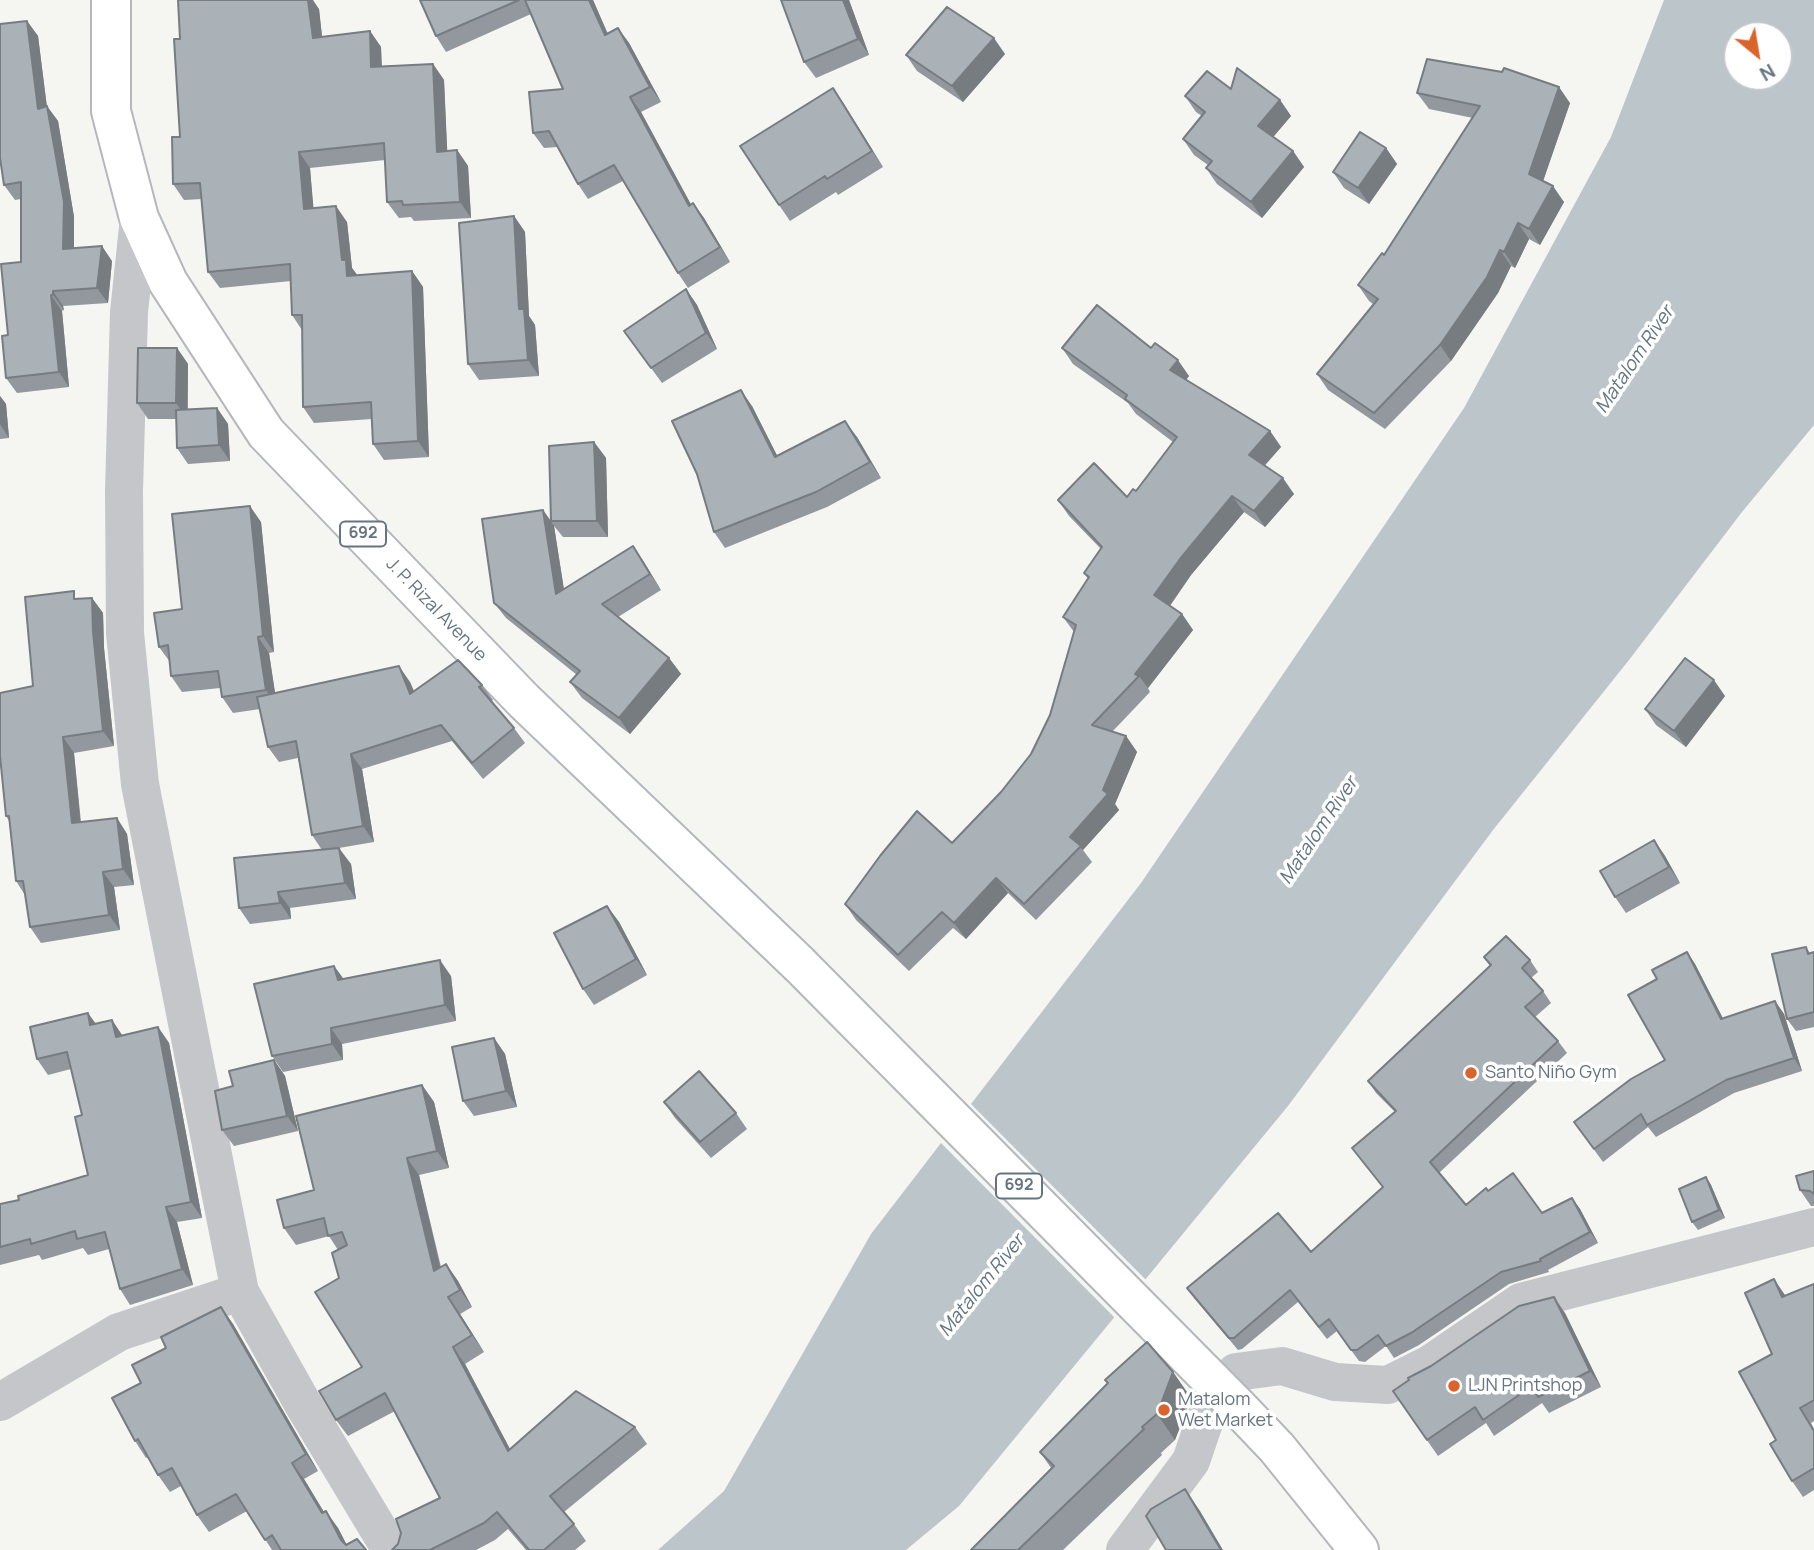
<!DOCTYPE html>
<meta charset="utf-8">
<style>
body{margin:0}
#map{position:relative;width:1814px;height:1550px;overflow:hidden;background:#f5f5f2;font-family:Manrope,sans-serif}
canvas{display:block}
.north{position:absolute;left:1723px;top:21px;width:70px;height:70px;box-sizing:border-box;background:#fff;border:2px solid #c2c7cd;border-radius:50%;rotate:150deg;font-size:19px;font-weight:700;line-height:28px;text-align:center;color:#667382}
.north::after{content:'';display:block;margin:auto;width:24px;height:32px;background:#db632c;clip-path:polygon(50% 0,100% 100%,50% 72%,0 100%)}
</style>
<div id="map">
<canvas width="1814" height="1550"></canvas>
<div class="north">N</div>
</div>
<script>
const context = document.querySelector('canvas').getContext('2d');
context.lineJoin = 'round';
function paint(path, color) { context.fillStyle = color; context.fill(path, 'evenodd'); }
const shape = rows => new Path2D(rows.map(r => 'M' + r).join(''));
function stroke(path, color, width, dash) { context.strokeStyle = color; context.lineWidth = width; context.lineCap = dash ? 'butt' : 'round'; context.setLineDash(dash || []); context.stroke(path); }
function write(font, color, halo, rows, align = 'center') {
  context.font = font + ' Manrope,sans-serif'; context.lineWidth = 7; context.setLineDash([]); context.textBaseline = 'middle'; context.strokeStyle = halo; context.fillStyle = color; for (const [text, x, y, turn = 0] of rows) {
    context.save(); context.translate(x, y); context.rotate((+turn || 0) * Math.PI / 180); context.textAlign = isNaN(turn) ? turn : align; if (halo) context.strokeText(text, 0, 0); context.fillText(text, 0, 0); context.restore();
  }
}
const water = shape([
 [1664,0,1814,0,1814,425,1742,512,1629,660,1493,830,1288,1106,959,1506,906,1550,658,1550,724,1491,871,1234,1141,883,1464,408,1611,137],
 [1737,35,1779,35,1779,77,1737,77]
]);
const pier = shape([
 [968,1101,1148,1282,1117,1320,938,1140]
]);
const minor = shape([
 [139,218,129,312,124,491,125,633,140,784,240,1292,303,1404,391,1550],
 [1236,1372,1282,1366,1335,1382,1388,1385,1430,1364,1521,1302,1814,1227],
 [0,1402,119,1332,240,1292],
 [1125,1550,1191,1461,1208,1411]
]);
const primary = shape([
 [111,0,111,111,139,218,168,282,266,433,524,701,799,964],
 [1238,1407,1277,1448,1359,1550]
]);
const primaryBridge = shape([
 [799,964,1238,1407]
]);
const wall = shape([
 [420,0,593,0,608,34,618,28,629,43,661,102,641,112,691,205,693,203,704,218,730,262,688,288,678,273,623,181,588,199,578,184,557,147,544,148,533,133,563,89,531,14,446,52,436,36],
 [849,0,869,55,816,78,804,62],
 [319,9,322,37,370,31,381,47,382,66,433,64,444,80,447,151,457,150,468,166,471,218,414,221,411,217,399,218,387,202,385,160,310,168,313,208,347,222,352,268,357,275,412,271,423,287,429,457,384,460,373,444,372,419,314,423,303,407,302,330,292,315,291,281,220,288,208,272,202,199,184,200,173,184,180,137,180,39],
 [27,21,38,36,47,107,58,121,74,217,74,248,112,261,108,303,63,306,64,310,62,311,69,387,17,393,6,378,8,335,21,262,21,199,15,200,4,185],
 [1005,54,963,102,917,71,906,55],
 [833,88,883,167,838,195,836,192,790,221,779,205],
 [1231,89,1280,100,1291,116,1273,137,1293,151,1304,167,1262,218,1217,184,1206,168,1208,165,1194,155,1183,139,1202,116,1196,112,1185,96],
 [1417,93,1570,103,1543,181,1564,202,1540,245,1529,239,1515,268,1511,266,1498,293,1451,361,1385,429,1328,390,1317,374,1373,304,1369,301,1358,285,1384,255,1473,118,1429,109],
 [1386,148,1397,164,1369,204,1344,188,1333,172],
 [514,216,525,232,529,316,535,325,539,376,479,380,468,364],
 [686,289,697,305,717,349,662,383,624,331],
 [177,348,188,364,188,410,217,408,228,424,230,461,188,464,177,448,176,419,148,419,137,403],
 [1062,348,1151,348,1189,376,1186,380,1270,431,1281,447,1264,465,1294,494,1265,527,1244,512,1191,575,1170,606,1182,614,1193,630,1148,688,1150,692,1112,732,1126,736,1137,752,1115,804,1119,810,1083,850,1092,862,1036,920,1008,893,966,939,953,928,909,971,856,920,845,904,952,843,1001,792,1031,754,1050,715,1074,632,1063,617,1088,579,1084,573,1101,549,1069,516,1058,500,1127,497,1136,491,1173,442,1136,414,1128,403,1073,364],
 [0,396,6,404,9,438,0,439],
 [752,406,777,456,857,437,881,478,827,507,725,548,714,532],
 [594,442,606,458,608,537,563,537,554,526,564,589,633,546,661,590,618,617,669,658,681,674,630,734,582,698,570,682,577,675,506,618,494,603,543,510,551,521],
 [261,522,274,652,269,653,275,693,410,682,414,691,482,685,493,700,492,701,514,728,525,743,483,779,452,741,362,769,374,842,333,849,351,864,356,899,290,908,291,919,250,924,239,908,322,850,312,835,298,758,279,762,268,747,260,709,233,713,222,697,220,688,182,692,171,676,170,662,159,647,182,609],
 [92,598,103,613,104,648,114,746,74,753,81,822,117,818,127,834,134,885,114,887,120,930,41,943,30,927,25,895,16,881,9,821,6,816,33,686,79,599],
 [1725,696,1686,747,1656,725,1645,709],
 [1654,840,1665,856,1680,883,1626,913,1615,897],
 [607,906,619,922,647,975,594,1005,583,989],
 [1806,947,1810,953,1814,952,1814,1027,1796,1031,1787,1019],
 [1687,952,1695,964,1723,1019,1775,1001,1784,1014,1802,1071,1734,1093,1656,1137,1648,1127,1603,1162,1574,1122,1665,1060,1657,979],
 [1484,957,1530,960,1538,972,1531,978,1543,991,1551,1003,1535,1017,1558,1041,1567,1053,1439,1173,1466,1205,1488,1191,1542,1213,1572,1198,1580,1209,1598,1243,1548,1270,1549,1272,1509,1284,1419,1345,1394,1358,1386,1346,1365,1362,1359,1361,1337,1331,1327,1339,1298,1302,1242,1349,1238,1350,1195,1299,1187,1288,1311,1252,1383,1187,1352,1148,1395,1112,1376,1093,1368,1081,1490,966],
 [334,966,343,979,451,976,456,1021,342,1044,343,1060,283,1072,272,1056],
 [112,1020,122,1035,158,1027,169,1043,202,1218,177,1222,193,1285,130,1305,120,1289,109,1249,88,1255,83,1248,42,1260,39,1255,0,1265,0,1204,19,1200,88,1175,82,1115,71,1069,48,1075,37,1059,96,1024],
 [494,1038,505,1054,517,1107,474,1116,463,1101],
 [274,1060,285,1076,298,1131,234,1146,222,1130],
 [422,1085,434,1102,449,1168,419,1175,441,1267,446,1264,458,1281,472,1307,460,1314,484,1352,465,1364,510,1449,635,1427,647,1444,564,1512,574,1524,586,1541,575,1550,526,1550,508,1529,495,1540,476,1550,392,1550,440,1498,395,1411,348,1436,336,1420,362,1367,339,1278,338,1250,329,1236,296,1245,284,1228,314,1190],
 [664,1102,736,1113,747,1129,711,1158,675,1118],
 [1814,1171,1814,1206,1811,1206,1800,1190],
 [1706,1177,1711,1185,1725,1218,1698,1230,1692,1222],
 [1814,1284,1814,1421,1811,1423,1814,1429,1814,1490,1803,1497,1792,1481,1776,1440,1772,1354,1785,1296],
 [221,1307,233,1324,318,1471,304,1479,324,1512,338,1528,347,1545,366,1550,272,1550,247,1511,209,1532,197,1515,181,1486,170,1492,158,1475,148,1457,146,1458,135,1441,141,1383,166,1348],
 [1565,1313,1601,1387,1549,1413,1542,1403,1494,1436,1486,1423,1438,1456,1393,1391],
 [1173,1372,1191,1398,1175,1440,1161,1453,1162,1455,1063,1550,971,1550,1051,1468,1040,1452,1108,1384,1105,1380]
]);
const shadedWall = shape([
 [308,0,313,0,319,9,324,54,313,38],
 [589,0,593,0,615,51,605,35],
 [843,0,849,0,869,55,858,39],
 [27,21,38,36,49,124,38,109],
 [618,28,629,43,661,102,650,87],
 [370,31,381,47,382,83,371,67],
 [994,38,1005,54,963,102,952,86],
 [433,64,444,80,448,167,437,152],
 [1559,87,1570,103,1540,190,1529,174],
 [833,88,844,104,883,167,872,151],
 [630,97,641,112,700,221,689,206],
 [1280,100,1291,116,1269,142,1258,126],
 [47,106,58,121,74,217,74,264,63,249],
 [1386,148,1397,164,1369,204,1358,188],
 [457,150,468,166,471,218,460,202],
 [1293,151,1304,167,1262,218,1251,202],
 [299,152,310,168,315,225,304,209],
 [1553,186,1564,202,1540,245,1529,229],
 [693,203,704,218,730,262,720,247],
 [336,206,347,222,352,268,358,276,347,276,342,260],
 [514,216,525,232,529,316,535,325,539,376,528,360,519,309],
 [1518,223,1529,239,1515,268,1504,252],
 [102,246,112,261,108,303,97,288],
 [1500,250,1511,266,1498,293,1451,361,1440,345],
 [412,271,423,287,429,457,418,441],
 [686,289,697,305,717,349,706,333],
 [53,291,63,306,64,310,53,295],
 [51,295,62,311,69,387,59,372],
 [177,348,188,364,187,419,176,403],
 [1178,360,1189,376,1181,386,1170,370],
 [741,390,752,406,786,473,775,457],
 [0,396,6,404,9,438,0,424],
 [217,408,228,424,230,461,219,445],
 [845,421,857,437,881,478,870,462],
 [1270,431,1281,447,1260,471,1249,455],
 [594,442,606,458,608,537,597,521],
 [1283,478,1294,494,1265,527,1254,511],
 [1232,496,1244,512,1191,575,1166,611,1154,595,1180,559],
 [250,506,261,522,274,652,263,636],
 [543,510,554,526,567,610,556,594],
 [633,546,644,562,661,590,650,574],
 [92,598,103,613,104,648,114,746,103,731,93,632],
 [1182,614,1193,630,1148,688,1139,676,1135,674],
 [258,637,269,653,277,706,266,690],
 [669,658,681,674,630,734,619,718],
 [399,666,410,682,421,709,410,694],
 [1714,680,1725,696,1686,747,1674,731],
 [1126,736,1137,752,1115,804,1119,810,1083,850,1070,837,1103,790],
 [63,737,74,753,82,839,72,823],
 [351,754,362,769,374,842,363,826],
 [117,818,127,834,134,885,123,869],
 [1654,840,1665,856,1680,883,1669,867],
 [339,848,351,864,356,899,345,883],
 [103,872,114,887,120,930,109,915],
 [996,878,1008,893,966,939,954,923],
 [278,892,290,908,291,919,280,903],
 [607,906,619,922,647,975,636,959],
 [1687,952,1695,964,1730,1032,1721,1019],
 [440,960,451,976,456,1021,445,1005],
 [334,966,346,982,338,980],
 [1775,1001,1784,1014,1802,1071,1794,1058],
 [88,1013,99,1028,90,1025],
 [112,1020,122,1035,116,1037],
 [158,1027,169,1043,202,1218,191,1202],
 [331,1028,342,1044,343,1060,332,1044],
 [494,1038,505,1054,517,1107,506,1091],
 [274,1060,285,1076,298,1131,287,1116],
 [422,1085,434,1102,449,1168,437,1151],
 [407,1158,419,1175,445,1288,434,1271],
 [1706,1177,1711,1185,1725,1218,1719,1210],
 [1572,1198,1580,1209,1598,1243,1590,1232],
 [166,1207,177,1222,193,1285,182,1269],
 [446,1264,458,1281,472,1307,460,1290],
 [1774,1279,1785,1295,1793,1313,1782,1297],
 [448,1297,460,1314,484,1352,472,1335],
 [1554,1297,1565,1313,1601,1387,1590,1371],
 [221,1307,233,1324,318,1471,306,1454],
 [453,1347,465,1364,520,1468,508,1451],
 [1173,1372,1191,1398,1175,1440,1157,1414],
 [292,1463,304,1479,334,1529,322,1513],
 [1185,1489,1200,1511,1223,1550,1221,1550],
 [326,1511,338,1528,349,1550,341,1540]
]);
const building = shape([
 [178,0,308,0,313,38,370,31,371,67,433,64,437,152,457,150,460,202,403,205,402,201,387,202,384,143,299,152,304,209,336,206,342,260,346,260,347,276,412,271,418,441,373,444,371,402,303,407,302,315,292,315,290,264,208,272,200,183,173,184,172,137,180,137,174,39,180,39,178,0],
 [420,0,519,0,436,36,420,0],
 [525,0,589,0,605,35,618,28,650,87,630,97,689,206,693,203,720,247,678,273,614,165,578,184,549,131,533,133,529,92,563,89,525,0],
 [781,0,843,0,858,39,804,62,781,0],
 [947,7,994,38,952,86,906,55,947,7],
 [27,21,38,109,47,106,64,202,63,249,102,246,97,288,53,291,53,295,51,295,59,372,6,378,2,336,8,335,1,264,21,262,21,182,4,185,0,158,0,24,27,21],
 [1427,59,1502,72,1504,68,1559,87,1529,174,1553,186,1529,229,1518,223,1504,252,1500,250,1487,277,1440,345,1374,413,1317,374,1378,299,1358,285,1382,253,1384,255,1480,106,1417,93,1427,59],
 [1237,68,1280,100,1258,126,1293,151,1251,202,1206,168,1212,161,1183,139,1205,112,1185,96,1207,71,1231,89,1237,68],
 [833,88,872,151,827,179,825,176,779,205,740,146,833,88],
 [1360,132,1386,148,1358,188,1333,172,1360,132],
 [514,216,519,309,524,309,528,360,468,364,459,223,514,216],
 [686,289,706,333,651,368,624,331,686,289],
 [1097,305,1151,348,1155,343,1178,360,1170,370,1270,431,1249,455,1283,478,1254,511,1232,496,1180,559,1154,595,1182,614,1135,674,1139,676,1092,725,1126,736,1103,790,1108,794,1070,837,1081,846,1024,904,996,878,954,923,942,912,898,955,845,904,880,856,917,811,952,843,1001,792,1031,754,1050,715,1076,625,1063,617,1089,577,1084,573,1102,547,1058,500,1094,463,1127,497,1133,489,1136,491,1177,437,1125,399,1127,395,1062,348,1097,305],
 [138,348,177,348,176,403,137,403,138,348],
 [741,390,775,457,845,421,870,462,816,492,714,532,697,474,672,421,741,390],
 [217,408,219,445,177,448,176,410,217,408],
 [594,442,597,521,551,521,549,446,594,442],
 [250,506,263,636,258,637,266,690,222,697,218,671,171,676,168,645,159,647,154,613,182,609,172,514,250,506],
 [543,510,556,594,633,546,650,574,602,604,669,658,619,718,570,682,580,671,494,603,482,519,543,510],
 [74,591,74,599,92,598,93,632,103,731,63,737,72,823,117,818,123,869,103,872,109,915,30,927,23,881,16,881,9,816,6,816,0,756,0,693,33,686,25,597,74,591],
 [1685,658,1714,680,1674,731,1645,709,1685,658],
 [458,660,482,685,479,687,514,728,472,763,441,725,351,754,363,826,312,835,296,741,268,747,257,697,399,666,410,694,458,660],
 [1654,840,1669,867,1615,897,1600,871,1654,840],
 [339,848,345,883,278,892,280,903,239,908,234,858,339,848],
 [607,906,636,959,583,989,554,933,607,906],
 [1506,936,1530,960,1522,968,1543,991,1525,1007,1558,1041,1430,1162,1466,1205,1486,1188,1488,1191,1513,1173,1542,1213,1572,1198,1590,1232,1540,1259,1541,1261,1501,1272,1411,1333,1386,1346,1378,1335,1357,1350,1351,1350,1329,1319,1319,1327,1290,1290,1234,1338,1229,1338,1187,1288,1278,1213,1311,1252,1383,1187,1352,1148,1396,1111,1368,1081,1491,965,1484,957,1506,936],
 [1806,947,1808,954,1814,952,1814,1012,1787,1019,1772,954,1806,947],
 [1687,952,1721,1019,1775,1001,1794,1058,1726,1080,1647,1125,1641,1114,1594,1149,1574,1122,1631,1079,1665,1060,1628,995,1657,979,1652,970,1687,952],
 [440,960,445,1005,331,1028,332,1044,272,1056,254,984,334,966,338,980,440,960],
 [88,1013,90,1025,112,1020,116,1037,158,1027,191,1202,166,1207,182,1269,120,1289,105,1232,77,1239,75,1231,31,1244,30,1239,0,1247,0,1204,19,1200,18,1196,88,1175,75,1117,82,1115,67,1052,37,1059,30,1027,88,1013],
 [494,1038,506,1091,463,1101,452,1047,494,1038],
 [274,1060,287,1116,222,1130,215,1091,233,1086,229,1071,274,1060],
 [699,1071,736,1113,700,1142,664,1102,699,1071],
 [422,1085,437,1151,407,1158,434,1271,446,1264,460,1290,448,1297,472,1335,453,1347,508,1451,576,1391,635,1427,550,1496,574,1524,544,1550,529,1550,497,1512,484,1523,430,1550,392,1550,398,1544,401,1533,396,1519,440,1498,385,1393,336,1420,319,1391,362,1367,315,1292,339,1278,332,1253,347,1245,342,1232,328,1236,324,1218,284,1228,277,1200,314,1190,296,1116,422,1085],
 [1814,1171,1814,1194,1810,1191,1800,1190,1796,1176,1814,1171],
 [1706,1177,1719,1210,1692,1222,1679,1189,1706,1177],
 [1774,1279,1782,1297,1814,1284,1814,1400,1800,1408,1814,1431,1814,1468,1792,1481,1770,1444,1776,1440,1739,1372,1772,1354,1745,1293,1774,1279],
 [1554,1297,1590,1371,1538,1397,1532,1386,1483,1420,1475,1407,1427,1440,1393,1391,1409,1380,1408,1378,1431,1366,1519,1306,1554,1297],
 [221,1307,306,1454,292,1463,322,1513,326,1511,341,1540,346,1545,357,1539,366,1550,281,1550,272,1535,265,1540,236,1494,197,1515,172,1468,158,1475,138,1439,135,1441,112,1398,141,1383,132,1365,166,1348,161,1337,221,1307],
 [1147,1342,1173,1372,1157,1414,1142,1427,1144,1429,1018,1550,971,1550,1054,1466,1040,1452,1108,1383,1105,1380,1147,1342],
 [1185,1489,1221,1550,1166,1550,1146,1516,1151,1509,1185,1489]
]);
const markers = [
 [1471,1073,7,"#db632c"],
 [1454,1386,7,"#db632c"],
 [1164,1410,7,"#db632c"]
];
const shields = [
 [363,534,46],
 [1019,1186,46]
];
const shieldNames = [
 ["692",363,534],
 ["692",1019,1186]
];
const streetNames = [
 ["J. P. Rizal Avenue",436,610,46]
];
const poiNames = [
 ["Santo Niño Gym",1485,1073],
 ["LJN Printshop",1468,1386],
 ["Matalom",1178,1400],
 ["Wet Market",1178,1421]
];
const waterNames = [
 ["Matalom River",1635,360,-56],
 ["Matalom River",1319,831,-56],
 ["Matalom River",982,1286,-51]
];
paint(water, '#bcc5ca');
paint(pier, '#f5f5f2');
stroke(primary, '#b4b8bc', 42);
stroke(minor, '#c4c6ca', 38);
stroke(primary, '#fff', 38);
stroke(primaryBridge, '#b4b8bc', 42, []);
stroke(primaryBridge, '#fff', 38);
paint(wall, '#92989d');
paint(shadedWall, '#777c80');
paint(building, '#aab1b7');
stroke(building, '#777c80', 2);
for (const [x, y, r, color] of markers) { const dot = new Path2D(); dot.arc(x, y, r, 0, 2 * Math.PI); context.fillStyle = color; context.fill(dot); stroke(dot, '#fff', 2.5); }
for (const [x, y, w] of shields) { const box = new Path2D(); box.roundRect(x - w / 2, y - 12.5, w, 25, 5); context.fillStyle = '#fff'; context.fill(box); stroke(box, '#667382', 2); }
write('bold 16px', '#667382', null, shieldNames);
write('18px', '#667382', '#fff', streetNames);
write('18px', '#667382', '#fff', poiNames, 'left');
write('italic 19px', '#61747f', '#fff', waterNames);
</script>
